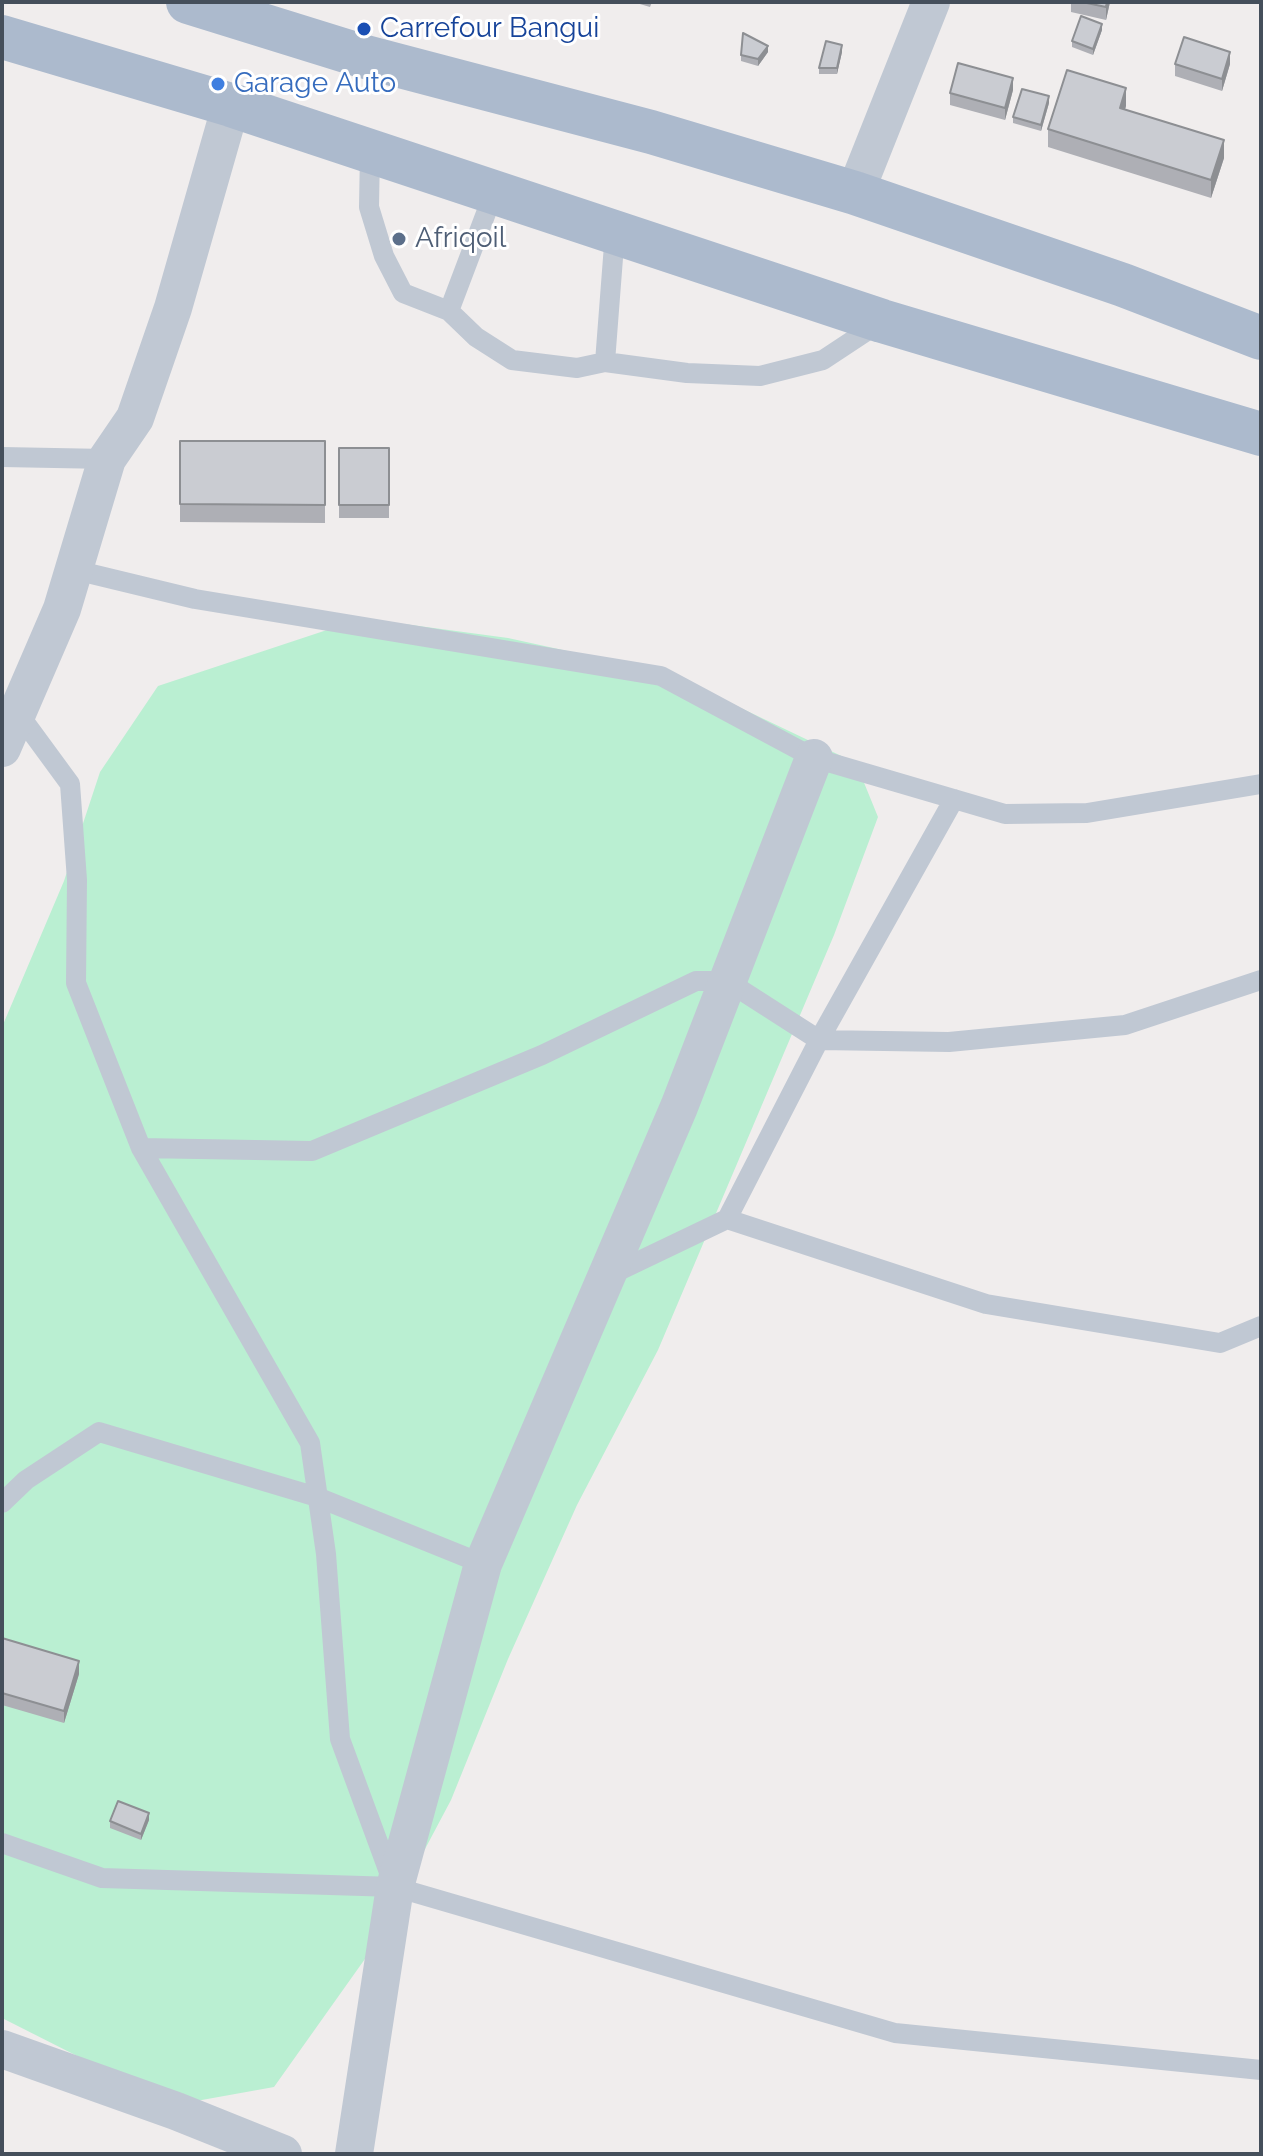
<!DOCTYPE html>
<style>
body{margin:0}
#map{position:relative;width:1263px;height:2156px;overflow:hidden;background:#f0eded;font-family:Raleway,sans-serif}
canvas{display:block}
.frame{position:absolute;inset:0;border:4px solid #454f5b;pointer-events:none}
</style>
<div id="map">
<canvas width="1263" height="2156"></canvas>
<div class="frame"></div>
</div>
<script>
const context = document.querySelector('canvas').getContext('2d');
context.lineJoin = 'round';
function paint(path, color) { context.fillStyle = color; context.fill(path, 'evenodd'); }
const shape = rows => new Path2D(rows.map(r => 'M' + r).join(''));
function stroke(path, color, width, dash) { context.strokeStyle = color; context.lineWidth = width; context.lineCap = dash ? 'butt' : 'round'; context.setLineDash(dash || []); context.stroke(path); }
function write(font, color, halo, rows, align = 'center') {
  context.font = font + ' Raleway,sans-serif'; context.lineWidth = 6; context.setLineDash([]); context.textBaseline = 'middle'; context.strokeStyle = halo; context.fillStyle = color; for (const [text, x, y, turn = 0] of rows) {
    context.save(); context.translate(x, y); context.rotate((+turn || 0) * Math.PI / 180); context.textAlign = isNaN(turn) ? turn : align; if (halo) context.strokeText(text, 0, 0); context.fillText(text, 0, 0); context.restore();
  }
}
const green = shape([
 [404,624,508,638,613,661,701,689,856,763,878,817,834,935,658,1350,577,1505,508,1659,451,1800,372,1949,274,2087,174,2105,2,2018,2,1027,64,881,100,772,158,686,339,626]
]);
const service = shape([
 [370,151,369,207,384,256,403,293,449,311,476,337,512,360,577,368,605,362,687,373,760,376,823,360,879,323],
 [449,311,494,192],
 [605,362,615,232],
 [2,457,107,459],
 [75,570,195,599,661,676,814,758,1005,814,1087,813,1261,784],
 [15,709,70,784,77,880,76,983,141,1148,310,1443,326,1554,340,1739,393,1883],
 [141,1148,312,1151,542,1055,696,981,727,981,819,1040,949,1042,1125,1025,1261,980],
 [727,1219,986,1304,1220,1343,1261,1326],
 [610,1275,727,1219,819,1040,954,799],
 [2,1503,26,1480,99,1432,317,1497,483,1564],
 [2,1843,102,1878,395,1887,895,2033,1261,2070]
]);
const minor = shape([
 [855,193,931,2],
 [2,748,62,609,107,459,135,418,173,308,231,105],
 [2,2049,176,2111,283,2154],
 [354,2154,395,1887,483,1564,679,1107,814,758]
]);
const primary = shape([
 [188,2,362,56,651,132,855,193,1123,285,1261,338],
 [2,37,231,105,882,321,1261,434]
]);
const wall = shape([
 [633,2,652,2,650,7],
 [1071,2,1110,2,1106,20,1071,12],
 [1102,30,1093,55,1072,47,1072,41],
 [768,52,758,66,741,61,741,55],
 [842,52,837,74,819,74,819,68],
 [1175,64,1230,64,1222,91,1175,76],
 [1013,90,1005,120,950,105,950,93],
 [1049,103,1041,131,1013,123,1013,117],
 [1126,106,1125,109,1224,158,1211,198,1048,147,1048,129],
 [180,441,325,441,325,523,180,522],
 [339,448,389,448,389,518,339,518],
 [2,1638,79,1674,64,1723,2,1705],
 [149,1820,141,1840,110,1828,110,1821]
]);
const shadedWall = shape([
 [1107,2,1110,2,1106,20,1106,7],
 [1102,24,1102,30,1093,55,1093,49],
 [842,45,842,52,837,74,837,68],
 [768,46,768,52,758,66,758,59],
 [1230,52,1230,64,1222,91,1222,79],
 [1013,78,1013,90,1005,120,1005,108],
 [1126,88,1126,106,1120,126,1120,108],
 [1049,96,1049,103,1041,131,1041,125],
 [1224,140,1224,158,1211,198,1211,180],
 [79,1661,79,1674,64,1723,64,1711],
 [149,1813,149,1820,141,1840,141,1834]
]);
const building = shape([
 [1082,2,1107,2,1106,7,1082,2],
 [1081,16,1102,24,1093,49,1072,41,1081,16],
 [743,33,768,46,758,59,741,55,743,33],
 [1184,37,1230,52,1222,79,1175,64,1184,37],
 [826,41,842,45,837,68,819,68,826,41],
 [958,63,1013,78,1005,108,950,93,958,63],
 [1067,70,1126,88,1120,108,1224,140,1211,180,1048,129,1067,70],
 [1022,89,1049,96,1041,125,1013,117,1022,89],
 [180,441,325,441,325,505,180,504,180,441],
 [339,448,389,448,389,505,339,505,339,448],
 [2,1638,79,1661,64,1711,2,1693,2,1638],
 [118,1801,149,1813,141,1834,110,1821,118,1801]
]);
const markers = [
 [364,29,8,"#1a4fb4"],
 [218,84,8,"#3f7fe0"],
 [399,239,8,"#5c6f8a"]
];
const transitNames = [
 ["Carrefour Bangui",380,29]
];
const shopNames = [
 ["Garage Auto",234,84]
];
const serviceNames = [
 ["Afriqoil",415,239]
];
paint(green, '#baefd2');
stroke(service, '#c0c8d3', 20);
stroke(minor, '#c0c8d3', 38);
stroke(primary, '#acbacd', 44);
paint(wall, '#aeafb5');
paint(shadedWall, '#8d8f93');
paint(building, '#caccd2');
stroke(building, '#8d8f93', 2);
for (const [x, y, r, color] of markers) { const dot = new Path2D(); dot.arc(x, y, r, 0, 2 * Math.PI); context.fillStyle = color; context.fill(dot); stroke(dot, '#fff', 3); }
write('28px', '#164399', '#fff', transitNames, 'left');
write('28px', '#366cbe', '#fff', shopNames, 'left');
write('28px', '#4e5e75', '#fff', serviceNames, 'left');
</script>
